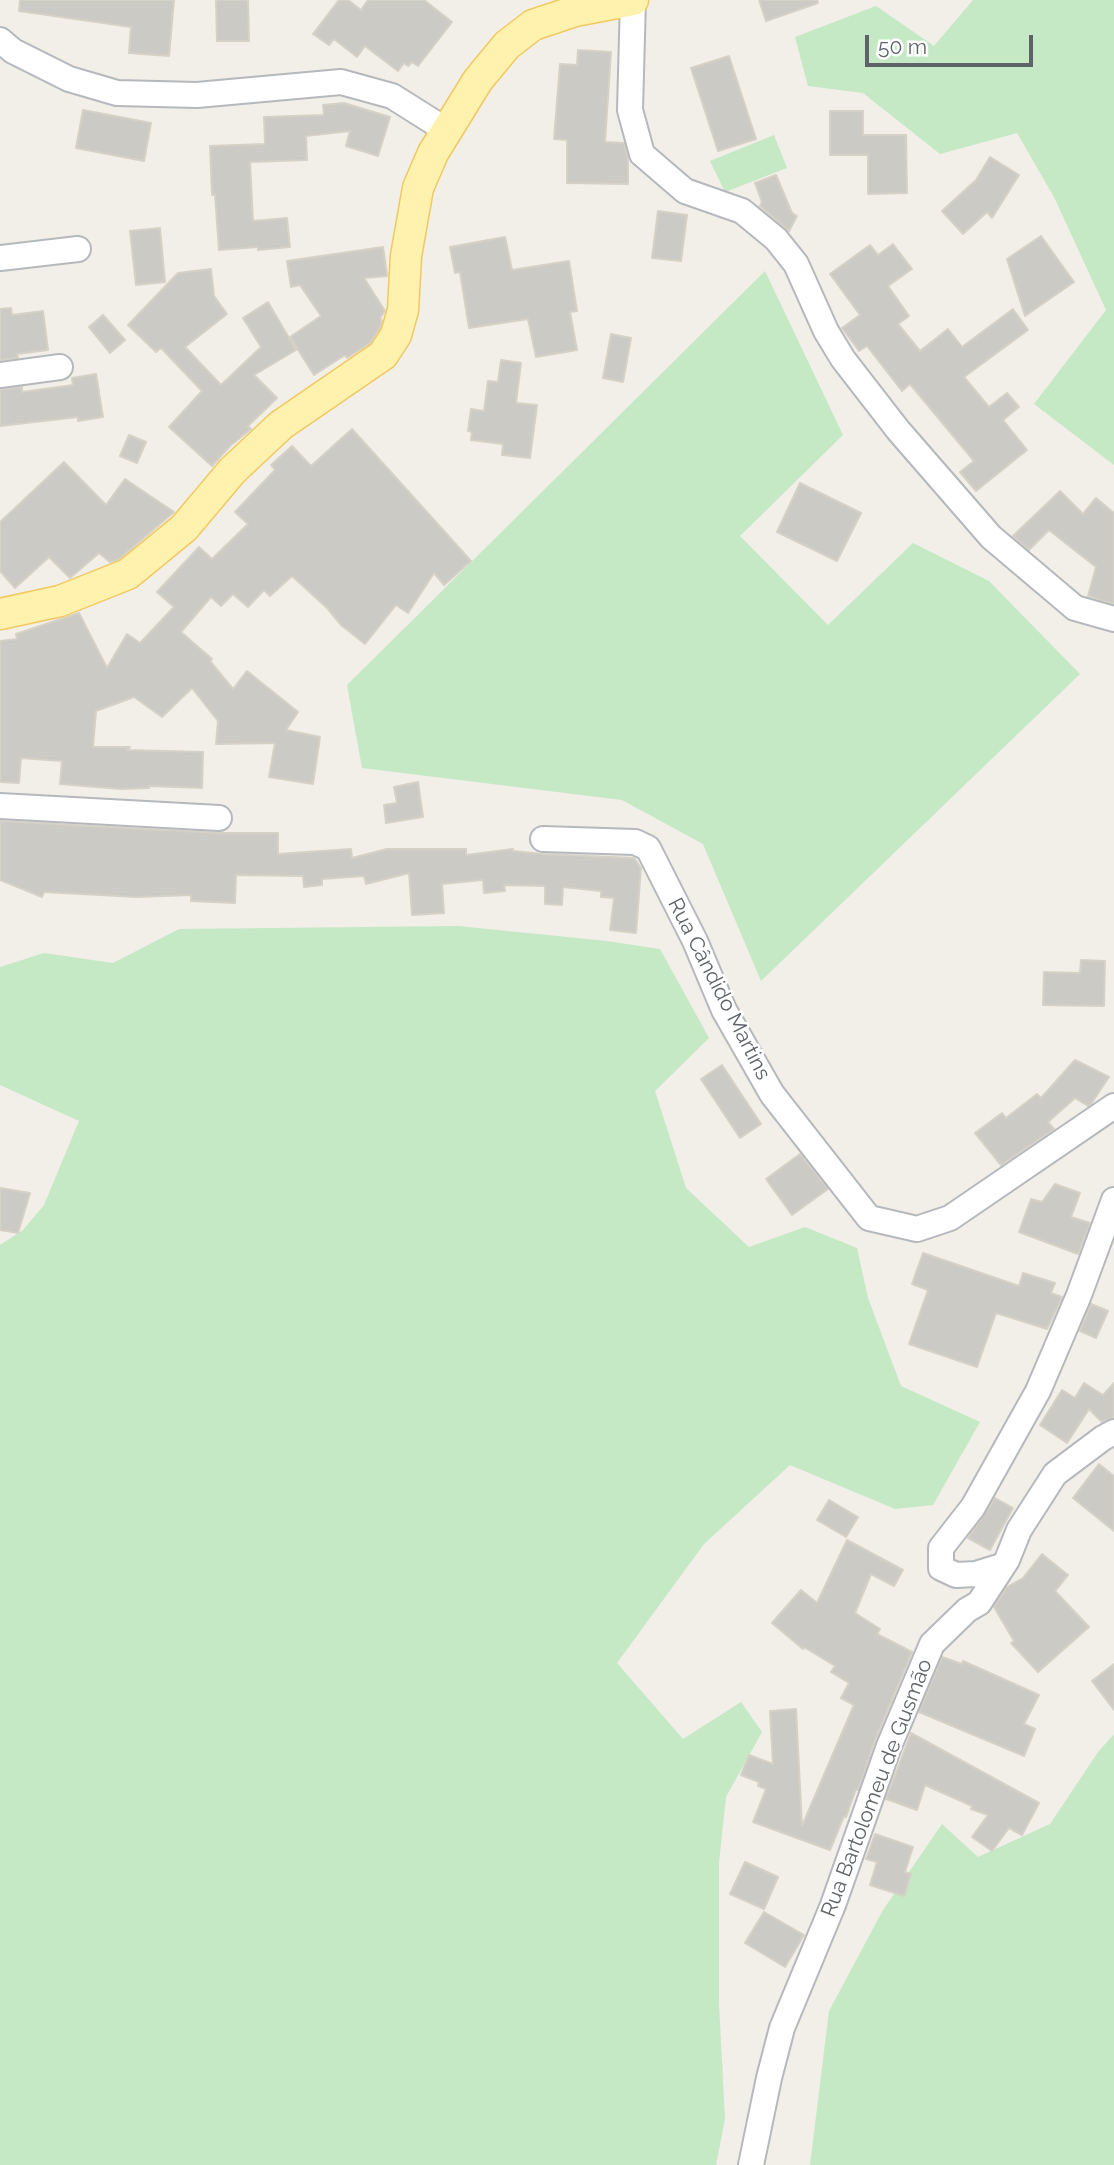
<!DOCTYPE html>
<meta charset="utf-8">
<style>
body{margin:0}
#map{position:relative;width:1114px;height:2165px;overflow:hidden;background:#f1efe8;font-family:Raleway,sans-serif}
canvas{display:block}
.scale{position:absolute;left:865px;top:35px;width:168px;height:32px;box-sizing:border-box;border:4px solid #5f6368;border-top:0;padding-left:9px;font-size:21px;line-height:24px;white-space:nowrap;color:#5f6368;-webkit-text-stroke:5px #fff;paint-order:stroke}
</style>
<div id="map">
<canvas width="1114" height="2165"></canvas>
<div class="scale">50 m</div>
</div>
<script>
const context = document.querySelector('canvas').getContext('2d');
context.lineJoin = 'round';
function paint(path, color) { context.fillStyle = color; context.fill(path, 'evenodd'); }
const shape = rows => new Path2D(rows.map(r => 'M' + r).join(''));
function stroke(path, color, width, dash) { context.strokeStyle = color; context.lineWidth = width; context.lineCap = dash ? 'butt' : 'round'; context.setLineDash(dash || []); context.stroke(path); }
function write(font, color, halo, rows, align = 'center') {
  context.font = font + ' Raleway,sans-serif'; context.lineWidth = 5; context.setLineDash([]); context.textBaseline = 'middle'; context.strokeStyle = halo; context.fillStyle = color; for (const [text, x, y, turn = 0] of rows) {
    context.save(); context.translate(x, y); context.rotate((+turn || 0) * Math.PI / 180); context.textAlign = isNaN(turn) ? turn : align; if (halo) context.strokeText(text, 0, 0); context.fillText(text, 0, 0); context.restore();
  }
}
const green = shape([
 [973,0,1114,0,1114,465,1034,404,1106,310,1054,197,1017,133,940,154,863,93,808,86,795,37,876,6,934,46],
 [774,135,787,168,725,192,710,161],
 [765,271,843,435,740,536,828,625,913,543,989,581,1080,674,761,981,703,844,622,800,362,768,347,685],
 [458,926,607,941,660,949,709,1038,655,1091,686,1188,749,1247,805,1227,857,1248,868,1298,901,1386,980,1422,933,1505,895,1509,790,1465,704,1544,617,1663,683,1739,741,1702,762,1732,726,1797,719,1863,719,2004,725,2119,716,2165,0,2165,0,1245,23,1230,44,1205,79,1121,0,1085,0,967,44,953,113,963,179,929],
 [1114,1734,1114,2165,810,2165,829,2011,883,1910,942,1824,978,1857,1050,1824,1098,1752]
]);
const building = shape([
 [20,0,174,0,169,56,129,53,131,27,19,11,20,0],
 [216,0,248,0,249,41,217,41,216,0],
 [339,0,348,0,361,10,368,0,424,0,452,22,418,66,412,62,408,66,404,63,398,71,365,46,357,57,334,39,329,45,313,34,339,0],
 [759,0,817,0,818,3,766,21,759,0],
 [578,50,611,52,605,142,624,143,628,159,628,184,567,183,567,140,554,139,560,64,577,65,578,50],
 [729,56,756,139,718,151,691,68,729,56],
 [344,103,390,117,378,156,346,146,350,131,306,136,307,160,250,162,253,221,287,218,290,247,258,250,258,247,219,250,215,195,212,195,210,146,265,144,264,117,324,115,323,105,344,103],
 [83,110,151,123,144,161,76,148,83,110],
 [830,111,863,111,863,135,906,135,907,193,868,194,868,155,830,155,830,111],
 [990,157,1019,175,992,218,987,212,963,234,942,211,976,180,990,157],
 [776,175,792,213,797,216,789,231,760,206,762,202,755,183,776,175],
 [658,211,687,215,681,261,652,258,658,211],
 [160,228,165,282,136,285,130,231,160,228],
 [1041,236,1074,282,1025,316,1007,259,1041,236],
 [505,237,512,270,569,261,577,311,570,312,577,350,536,357,528,319,469,328,460,272,455,273,450,247,505,237],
 [893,244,912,269,888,286,909,316,898,324,920,351,948,329,962,347,1013,309,1028,330,964,377,989,407,1007,393,1019,407,1003,420,1027,450,976,491,960,472,974,461,910,384,902,391,867,346,859,351,842,328,860,315,830,274,870,245,878,255,893,244],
 [383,247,387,276,364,278,385,311,380,318,382,321,380,328,370,343,347,358,345,355,314,375,290,337,321,316,300,285,291,287,287,261,383,247],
 [211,269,214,296,227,314,185,347,221,385,261,347,243,318,268,302,296,350,254,375,277,398,248,426,251,429,231,445,212,466,169,427,202,391,161,348,156,352,128,325,178,273,211,269],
 [11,308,12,315,43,311,48,350,17,354,18,358,0,360,0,309,11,308],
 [103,315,125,340,110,353,89,327,103,315],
 [611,334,631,338,623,382,603,378,611,334],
 [501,360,521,363,516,403,537,405,530,458,502,455,503,444,471,440,472,432,468,431,471,409,484,411,488,381,498,382,501,360],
 [96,374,103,417,78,421,78,417,0,426,0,390,22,387,22,392,73,385,72,378,96,374],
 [352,429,471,561,444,585,434,573,408,613,396,605,365,644,341,625,327,608,292,576,270,596,264,590,248,607,233,594,221,606,211,597,181,632,212,659,210,661,233,689,247,671,298,712,286,730,320,737,313,784,269,777,275,743,216,744,218,721,192,688,162,717,134,697,96,711,93,747,130,747,127,750,203,752,202,788,149,786,149,788,121,789,60,784,62,761,21,758,19,783,0,782,0,641,17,639,16,634,79,613,107,668,127,634,140,643,174,607,157,592,199,547,212,559,248,524,235,512,275,470,271,465,292,446,311,466,352,429],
 [129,435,146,442,137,463,120,456,129,435],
 [64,462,106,505,125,479,174,512,119,559,110,562,99,553,70,578,49,557,15,588,0,571,0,522,64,462],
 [800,483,861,513,837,561,777,532,800,483],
 [1060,491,1083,514,1096,498,1114,513,1114,604,1088,596,1096,567,1049,530,1029,550,1013,536,1060,491],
 [418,782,423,817,386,823,384,805,397,803,394,787,418,782],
 [0,821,218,833,278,833,278,854,351,849,352,858,387,849,466,849,466,855,513,849,513,851,543,854,634,858,641,868,636,933,610,930,614,898,601,897,601,891,563,887,562,905,545,904,545,886,504,885,505,891,484,893,483,880,442,884,444,913,412,915,409,873,366,884,364,876,322,879,322,885,304,887,303,876,236,875,235,903,191,901,191,895,137,897,44,892,42,897,0,880,0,821],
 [1081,960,1105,961,1104,1006,1043,1005,1044,972,1080,973,1081,960],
 [1075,1060,1109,1077,1091,1104,1088,1106,1075,1098,1048,1122,1054,1129,1001,1165,975,1133,1002,1113,1006,1118,1037,1094,1041,1098,1075,1060],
 [722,1065,761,1124,740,1138,701,1079,722,1065],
 [800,1154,828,1189,792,1215,766,1179,800,1154],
 [1055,1184,1080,1193,1071,1217,1090,1223,1078,1254,1019,1232,1031,1199,1042,1202,1055,1184],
 [0,1188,30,1193,18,1233,0,1230,0,1188],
 [923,1253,1019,1286,1023,1273,1055,1283,1051,1293,1062,1297,1047,1329,996,1313,977,1367,909,1344,928,1290,912,1284,923,1253],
 [1091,1304,1108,1311,1096,1338,1080,1331,1091,1304],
 [1084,1383,1103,1395,1114,1383,1114,1417,1102,1422,1089,1409,1067,1443,1040,1425,1062,1390,1075,1398,1084,1383],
 [1099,1464,1114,1476,1114,1531,1073,1498,1099,1464],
 [995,1498,1013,1508,990,1550,968,1538,995,1498],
 [829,1500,858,1517,846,1537,817,1520,829,1500],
 [847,1540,903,1570,894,1586,871,1574,855,1613,880,1629,877,1634,912,1652,875,1740,858,1790,856,1789,846,1817,844,1816,830,1850,753,1822,766,1789,758,1786,759,1782,741,1775,749,1755,773,1764,770,1711,796,1709,802,1826,854,1705,841,1698,849,1683,831,1672,835,1666,804,1647,803,1649,772,1623,801,1590,817,1603,847,1540],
 [1042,1554,1068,1575,1055,1591,1089,1627,1038,1672,1011,1643,1014,1641,994,1607,1007,1587,1023,1578,1042,1554],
 [942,1657,962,1664,963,1661,1039,1695,1024,1724,1035,1729,1024,1756,919,1712,942,1657],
 [1114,1664,1114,1710,1092,1681,1114,1664],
 [911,1733,1039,1803,1022,1835,1009,1828,992,1851,972,1837,988,1815,971,1809,972,1806,925,1785,917,1810,886,1799,911,1733],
 [875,1834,913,1847,905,1872,911,1874,904,1896,870,1885,877,1862,866,1859,875,1834],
 [745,1862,778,1877,764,1909,730,1894,745,1862],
 [764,1912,804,1935,785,1967,745,1943,764,1912]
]);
const minor = shape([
 [633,0,630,110,642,154,685,191,742,211,776,239,796,264,826,331,843,359,898,430,991,537,1075,608,1114,619],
 [0,40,13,51,69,79,117,93,197,95,341,82,392,96,446,130],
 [0,258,78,249],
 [0,375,60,367],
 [0,806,219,818],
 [543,839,635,842,648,848,695,941,724,1010,772,1094,869,1218,917,1229,950,1218,1114,1106],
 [1002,1566,976,1574,956,1575,941,1568,941,1548,973,1507,1038,1391,1079,1295,1114,1200],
 [751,2165,769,2078,782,2028,833,1905,889,1746,932,1644,967,1610,979,1603,1007,1560,1019,1530,1055,1474,1103,1438,1114,1432]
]);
const major = shape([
 [0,614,60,601,128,574,184,528,232,471,281,425,383,355,396,335,403,310,406,256,418,188,433,153,478,80,507,45,533,25,575,11,633,0]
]);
const streetNames = [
 ["Rua Cândido Martins",719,989,63],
 ["Rua Bartolomeu de Gusmão",877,1788,-69]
];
paint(green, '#c5e8c5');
paint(building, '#cccac5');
stroke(building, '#d6d1c6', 2);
stroke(minor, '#b5b8bc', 28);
stroke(major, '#f2c960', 33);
stroke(minor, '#fff', 24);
stroke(major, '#fff2af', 30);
write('21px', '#5f6368', '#fff', streetNames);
</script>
